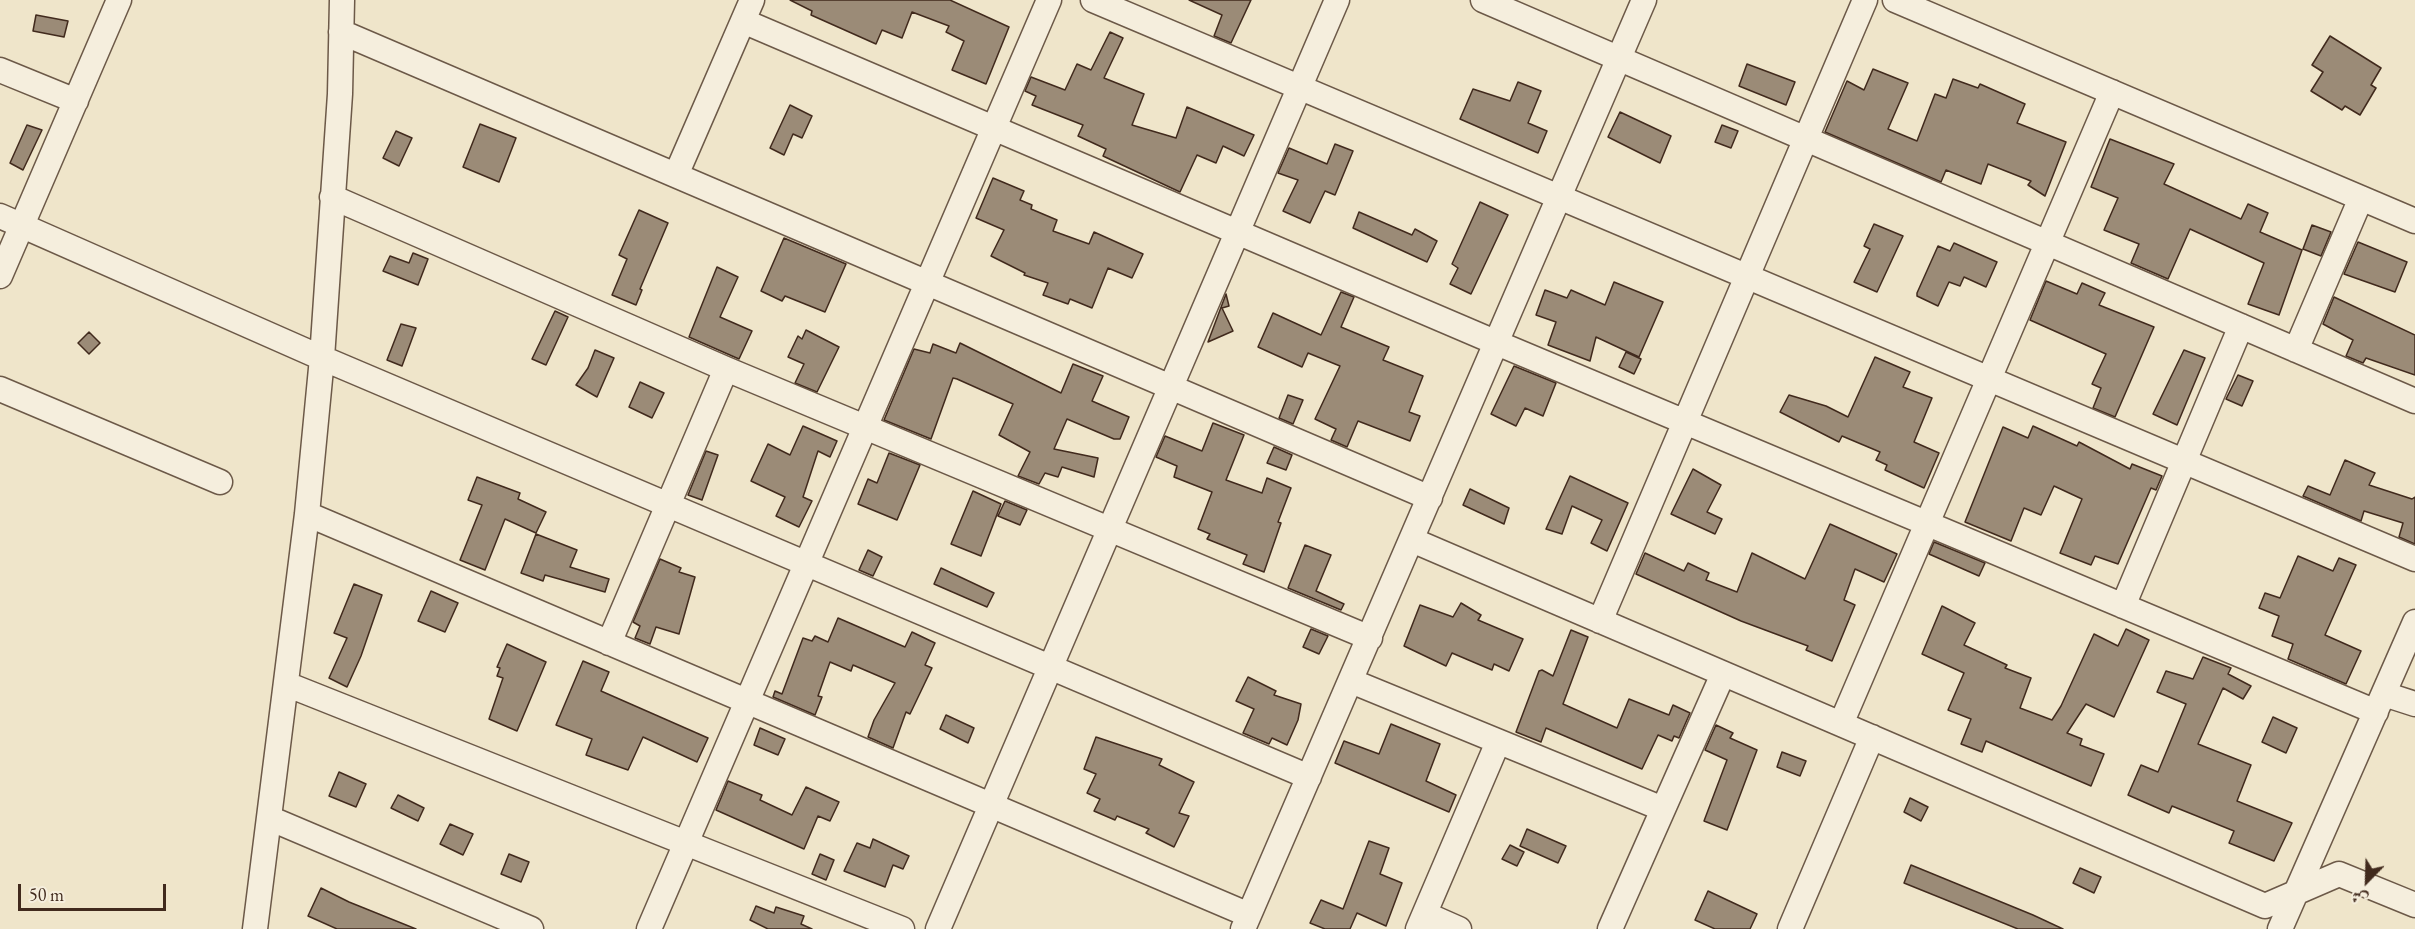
<!DOCTYPE html>
<meta charset="utf-8">
<style>
body{margin:0}
#map{position:relative;width:2415px;height:929px;overflow:hidden;background:#efe5ca;font-family:"EB Garamond",Amiri,serif}
canvas{display:block}
.north{position:absolute;left:2337px;top:851px;width:60px;height:60px;-webkit-text-stroke:4px #f5eedd;paint-order:stroke;rotate:203deg;font-size:16px;font-weight:700;line-height:24px;text-align:center;color:#412a1d}
.north::after{content:'';display:block;margin:auto;width:21px;height:27px;background:#412a1d;clip-path:polygon(50% 0,100% 100%,50% 72%,0 100%)}
.scale{position:absolute;left:18px;top:884px;width:148px;height:27px;box-sizing:border-box;border:3px solid #412a1d;border-top:0;padding-left:8px;font-size:18px;line-height:21px;white-space:nowrap;color:#412a1d;-webkit-text-stroke:4px #f5eedd;paint-order:stroke}
</style>
<div id="map">
<canvas width="2415" height="929"></canvas>
<div class="north">ش</div>
<div class="scale">50 m</div>
</div>
<script>
const context = document.querySelector('canvas').getContext('2d');
context.lineJoin = 'round';
function paint(path, color) { context.fillStyle = color; context.fill(path, 'evenodd'); }
const shape = rows => new Path2D(rows.map(r => 'M' + r).join(''));
function stroke(path, color, width, dash) { context.strokeStyle = color; context.lineWidth = width; context.lineCap = dash ? 'butt' : 'round'; context.setLineDash(dash || []); context.stroke(path); }
const building = shape([
 [790,0,950,0,1009,27,986,84,952,70,964,41,946,32,949,26,912,12,902,38,882,30,876,44,811,15,812,11,790,0],
 [1189,0,1251,0,1231,43,1214,36,1222,15,1189,0],
 [36,15,68,21,64,37,33,31,36,15],
 [1110,32,1123,38,1104,78,1144,94,1132,125,1176,138,1187,107,1254,135,1244,156,1223,146,1216,163,1197,155,1180,192,1103,156,1106,149,1078,136,1083,125,1032,105,1036,96,1025,91,1031,77,1065,90,1077,64,1091,70,1110,32],
 [2330,36,2381,68,2371,85,2376,88,2360,115,2345,106,2342,110,2311,91,2323,72,2312,65,2330,36],
 [1747,64,1795,82,1786,105,1739,86,1747,64],
 [1873,69,1908,83,1888,129,1917,141,1935,94,1946,98,1953,79,1978,88,1980,84,2025,104,2017,123,2066,142,2045,196,2028,185,2031,181,1988,164,1981,184,1946,170,1941,182,1825,132,1847,81,1864,90,1873,69],
 [1518,82,1541,91,1528,123,1547,131,1538,153,1460,119,1473,89,1510,101,1518,82],
 [790,105,812,116,802,138,793,134,784,155,770,148,790,105],
 [1620,112,1671,136,1660,163,1608,137,1620,112],
 [480,124,516,138,499,182,463,167,480,124],
 [27,125,42,130,23,170,10,163,27,125],
 [1722,125,1738,131,1731,148,1715,142,1722,125],
 [396,131,412,138,399,166,383,158,396,131],
 [2110,139,2174,164,2164,184,2241,219,2248,204,2268,213,2260,232,2302,250,2279,315,2248,304,2264,263,2190,229,2168,279,2131,263,2139,244,2104,230,2118,198,2091,187,2110,139],
 [1335,144,1353,151,1335,195,1325,191,1310,223,1283,211,1298,180,1278,173,1289,148,1327,164,1335,144],
 [993,178,1024,191,1020,200,1032,205,1031,209,1057,220,1053,231,1089,244,1094,232,1143,254,1132,278,1108,268,1092,308,1070,299,1068,304,1043,295,1048,283,1024,275,1025,273,991,256,1004,230,976,218,993,178],
 [1480,202,1508,215,1471,294,1450,284,1458,268,1452,264,1480,202],
 [639,210,668,223,640,289,642,290,636,305,612,295,627,259,619,255,639,210],
 [1359,212,1412,235,1415,229,1437,241,1427,262,1353,228,1359,212],
 [1874,224,1903,236,1877,292,1854,282,1870,249,1864,246,1874,224],
 [2312,225,2331,232,2321,256,2303,249,2312,225],
 [784,238,846,264,825,312,785,296,782,301,761,291,784,238],
 [2358,242,2407,262,2395,292,2344,274,2358,242],
 [1954,243,1997,262,1986,287,1964,277,1960,286,1949,282,1938,306,1917,296,1917,293,1938,246,1950,251,1954,243],
 [413,253,428,259,418,285,383,271,390,256,409,263,413,253],
 [717,267,738,277,720,317,752,331,739,359,689,337,717,267],
 [2046,281,2077,294,2082,283,2105,293,2099,305,2154,327,2115,417,2093,408,2101,388,2092,384,2106,354,2030,320,2046,281],
 [1614,282,1663,302,1639,357,1596,337,1590,361,1548,345,1556,322,1536,315,1545,290,1567,298,1571,290,1605,305,1614,282],
 [1341,292,1354,297,1341,327,1389,347,1383,360,1423,376,1409,412,1420,416,1410,441,1358,421,1347,447,1331,440,1336,429,1315,419,1340,366,1308,353,1302,367,1258,347,1273,313,1321,335,1341,292],
 [1226,294,1229,306,1222,308,1233,331,1208,342,1226,294],
 [2334,297,2415,335,2415,375,2366,358,2363,363,2346,356,2353,340,2323,324,2334,297],
 [555,311,568,317,546,365,532,359,555,311],
 [401,324,416,328,402,366,387,360,401,324],
 [806,330,839,347,817,392,795,383,804,364,788,357,798,336,802,339,806,330],
 [89,332,100,343,89,354,78,343,89,332],
 [960,343,1061,393,1073,364,1103,376,1092,401,1129,417,1120,439,1114,439,1067,419,1054,449,1098,458,1094,477,1062,467,1058,477,1045,473,1039,484,1018,476,1030,452,999,435,1013,404,957,379,953,378,931,439,884,420,914,349,930,353,933,344,956,353,960,343],
 [595,350,614,358,597,397,576,385,588,368,595,350],
 [2184,350,2205,358,2177,425,2153,414,2184,350],
 [1626,352,1641,359,1634,374,1619,367,1626,352],
 [1875,357,1910,372,1903,387,1932,398,1914,442,1939,453,1924,488,1885,470,1887,465,1876,460,1880,452,1842,436,1839,442,1780,412,1789,395,1826,406,1848,417,1875,357],
 [1514,366,1556,383,1543,416,1525,408,1516,426,1491,414,1514,366],
 [2238,375,2253,381,2242,406,2226,399,2238,375],
 [640,382,664,393,652,418,629,407,640,382],
 [1288,395,1303,400,1293,424,1279,418,1288,395],
 [1213,423,1244,435,1226,480,1262,493,1267,478,1291,488,1278,522,1281,523,1264,572,1243,564,1247,555,1207,539,1210,534,1198,529,1212,492,1174,477,1177,466,1156,457,1165,436,1202,451,1213,423],
 [803,426,837,441,830,457,818,451,803,497,812,501,799,527,776,516,785,497,751,481,768,444,790,455,803,426],
 [2033,426,2077,446,2079,442,2130,469,2132,464,2162,476,2156,490,2151,488,2118,564,2095,556,2091,565,2060,553,2082,499,2054,486,2041,515,2024,508,2011,541,1965,522,2003,427,2028,438,2033,426],
 [1274,447,1292,455,1286,470,1267,463,1274,447],
 [706,451,718,455,702,500,688,495,706,451],
 [889,453,920,465,897,520,858,504,868,479,877,483,889,453],
 [2345,460,2375,473,2369,485,2412,499,2415,497,2415,544,2399,537,2403,523,2364,511,2361,521,2303,496,2308,486,2330,495,2345,460],
 [1693,469,1721,485,1707,512,1722,519,1715,534,1671,514,1693,469],
 [1570,476,1628,503,1607,551,1591,543,1602,520,1572,506,1562,534,1546,529,1570,476],
 [477,477,520,493,518,499,546,512,536,533,505,519,485,570,460,560,482,505,468,500,477,477],
 [1470,489,1509,508,1504,524,1463,505,1470,489],
 [973,491,1001,504,981,556,951,544,973,491],
 [1005,501,1027,510,1020,525,998,516,1005,501],
 [1830,524,1897,554,1884,582,1855,569,1844,600,1855,605,1832,661,1806,650,1808,646,1741,621,1636,574,1645,553,1684,571,1688,563,1709,573,1706,580,1737,592,1752,553,1805,579,1830,524],
 [536,534,577,550,570,567,609,579,605,592,545,575,543,581,521,573,536,534],
 [1934,542,1985,563,1979,576,1929,554,1934,542],
 [1305,545,1331,555,1316,591,1344,604,1341,610,1288,588,1305,545],
 [868,550,882,557,873,576,859,570,868,550],
 [2298,556,2333,571,2339,558,2356,565,2325,635,2361,651,2346,684,2288,659,2293,644,2272,636,2279,616,2259,608,2265,593,2280,598,2298,556],
 [660,559,681,568,679,572,695,577,679,634,656,627,650,644,635,638,640,626,633,622,660,559],
 [941,568,994,593,987,607,934,584,941,568],
 [354,584,382,595,361,656,347,687,329,678,347,638,334,633,354,584],
 [431,591,458,603,445,632,418,621,431,591],
 [1461,603,1481,615,1478,620,1523,639,1509,671,1494,664,1492,670,1452,653,1446,666,1404,646,1420,605,1453,617,1461,603],
 [1942,606,1975,623,1964,645,2007,665,2005,668,2031,678,2020,708,2052,720,2061,706,2094,634,2118,646,2126,629,2149,640,2114,717,2086,704,2067,733,2082,739,2080,745,2104,754,2091,786,1986,741,1982,752,1961,744,1971,719,1948,710,1964,673,1922,654,1942,606],
 [838,618,905,647,912,632,935,643,925,665,932,668,910,714,906,712,893,748,868,737,874,720,895,683,853,665,851,671,830,662,818,696,822,697,815,715,773,697,775,691,782,694,803,638,812,641,815,636,828,642,838,618],
 [1311,629,1328,636,1319,654,1303,647,1311,629],
 [1571,630,1588,637,1563,704,1617,728,1629,699,1669,715,1673,705,1690,713,1679,738,1674,736,1672,741,1658,735,1642,769,1546,728,1541,742,1516,732,1539,671,1542,670,1553,676,1571,630],
 [507,644,546,662,517,731,489,719,503,678,497,676,500,668,497,667,507,644],
 [2203,657,2231,668,2228,674,2251,686,2243,699,2223,688,2198,744,2251,765,2237,801,2292,823,2274,861,2229,843,2234,831,2172,806,2169,813,2128,795,2141,765,2158,772,2186,704,2157,692,2166,671,2193,679,2203,657],
 [583,661,609,672,601,691,708,738,697,762,643,737,628,770,586,755,592,739,556,725,583,661],
 [1248,677,1276,691,1274,695,1301,704,1298,720,1287,745,1272,738,1269,744,1243,733,1254,709,1236,701,1248,677],
 [946,715,974,728,968,743,940,729,946,715],
 [2273,717,2297,728,2286,753,2262,742,2273,717],
 [1391,724,1440,744,1426,781,1456,795,1449,812,1335,763,1344,741,1379,754,1391,724],
 [1716,725,1733,733,1730,738,1757,750,1727,830,1704,821,1727,760,1705,750,1716,725],
 [760,728,785,739,778,755,754,745,760,728],
 [1096,737,1162,759,1159,765,1194,782,1179,813,1189,816,1174,847,1146,833,1149,829,1117,816,1115,820,1094,811,1100,799,1087,793,1096,774,1084,769,1096,737],
 [1782,752,1806,761,1800,776,1777,767,1782,752],
 [339,772,366,784,356,807,329,796,339,772],
 [728,781,762,795,760,800,792,815,806,787,839,802,830,821,818,816,804,849,716,810,728,781],
 [398,795,424,808,418,821,391,808,398,795],
 [1910,798,1928,807,1921,821,1904,812,1910,798],
 [450,824,473,834,463,855,440,844,450,824],
 [1527,829,1566,846,1558,863,1520,846,1527,829],
 [873,839,909,856,903,869,893,865,885,887,844,871,857,843,870,848,873,839],
 [1369,841,1389,848,1380,874,1402,883,1386,926,1357,913,1350,929,1325,929,1310,923,1321,900,1343,909,1369,841],
 [1510,845,1524,852,1517,866,1502,859,1510,845],
 [509,854,529,862,521,882,501,874,509,854],
 [820,854,834,860,826,880,812,874,820,854],
 [1911,865,2033,915,2063,929,2018,929,1904,883,1911,865],
 [2080,868,2101,877,2094,893,2073,883,2080,868],
 [321,888,349,902,416,929,337,929,308,916,321,888],
 [1708,891,1757,914,1750,929,1715,929,1695,920,1708,891],
 [756,906,774,913,776,907,804,916,801,924,812,929,768,929,750,920,756,906]
]);
const minor = shape([
 [1093,0,2415,559],
 [1483,0,2415,401],
 [1895,0,2415,221],
 [743,21,1497,343,2376,712],
 [341,32,1430,498],
 [0,70,76,101],
 [676,175,752,0],
 [332,197,726,369,1370,638],
 [0,216,322,358,1309,777],
 [0,276,119,0],
 [2296,350,2361,198],
 [0,389,220,482],
 [307,514,1249,915],
 [1412,540,2265,906,2339,874,2415,905],
 [2123,606,2241,326],
 [1600,621,1865,0],
 [609,643,726,369],
 [1351,681,1663,809],
 [286,684,902,929],
 [2384,694,2415,704],
 [1841,724,2112,92],
 [269,818,531,929],
 [1425,914,1459,929],
 [255,929,307,514,322,358,340,94,342,0],
 [649,929,1049,0],
 [938,929,1337,0],
 [1243,929,1644,0],
 [1418,929,1498,742],
 [1610,929,1723,674],
 [1790,929,1872,737],
 [2280,929,2415,622]
]);
paint(building, '#9b8b77');
stroke(building, '#412a1d', 1.5);
stroke(minor, '#6c5948', 27);
stroke(minor, '#f5eedd', 24);
</script>
